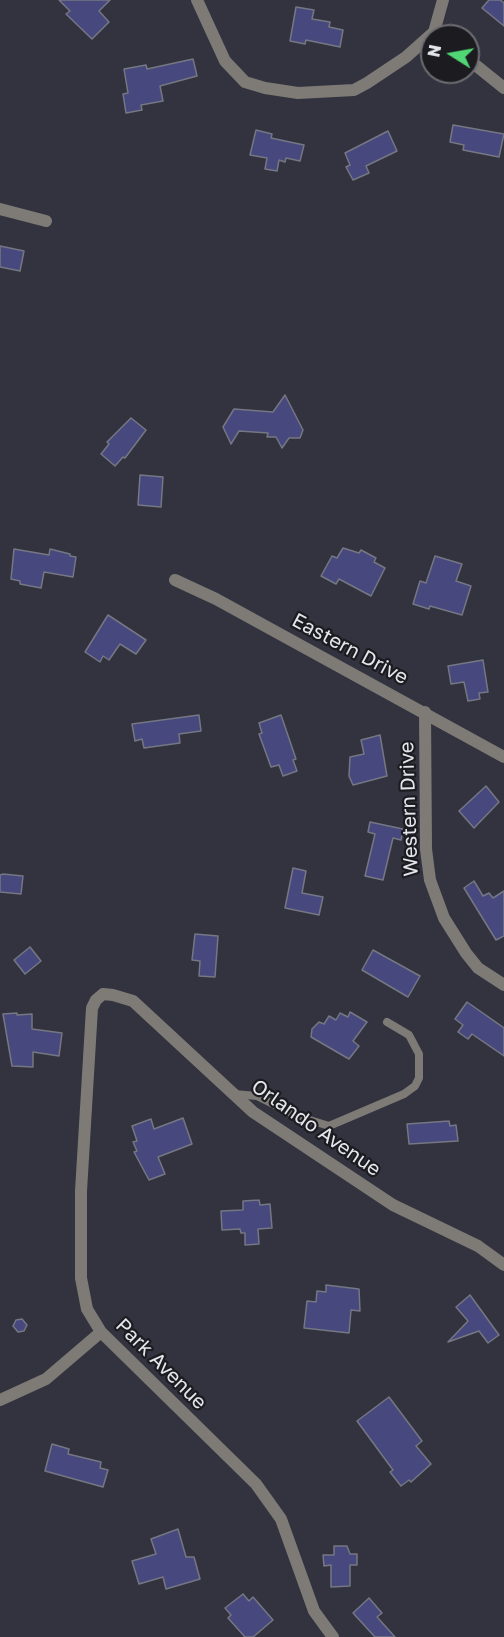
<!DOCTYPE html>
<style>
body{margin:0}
#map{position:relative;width:504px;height:1637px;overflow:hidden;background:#32333e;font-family:"Golos Text",sans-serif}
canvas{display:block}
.north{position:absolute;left:420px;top:24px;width:60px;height:60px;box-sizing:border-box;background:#1b1b20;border:2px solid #6c6c72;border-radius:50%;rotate:281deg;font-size:16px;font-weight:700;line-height:24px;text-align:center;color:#e5e6ed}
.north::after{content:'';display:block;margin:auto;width:21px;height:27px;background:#50d674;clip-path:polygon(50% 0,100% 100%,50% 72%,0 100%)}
</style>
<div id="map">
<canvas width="504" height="1637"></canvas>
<div class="north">N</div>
</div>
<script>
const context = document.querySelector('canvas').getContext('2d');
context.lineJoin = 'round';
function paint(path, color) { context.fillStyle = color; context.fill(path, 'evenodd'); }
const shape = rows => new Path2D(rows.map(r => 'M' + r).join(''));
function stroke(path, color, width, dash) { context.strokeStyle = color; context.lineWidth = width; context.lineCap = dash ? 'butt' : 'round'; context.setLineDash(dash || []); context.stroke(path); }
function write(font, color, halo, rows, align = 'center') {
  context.font = font + ' "Golos Text",sans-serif'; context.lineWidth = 4.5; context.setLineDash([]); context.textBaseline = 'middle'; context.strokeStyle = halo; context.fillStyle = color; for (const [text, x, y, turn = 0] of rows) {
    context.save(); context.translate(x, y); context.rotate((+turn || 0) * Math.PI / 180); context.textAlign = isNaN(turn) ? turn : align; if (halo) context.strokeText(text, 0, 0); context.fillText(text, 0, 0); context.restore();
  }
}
const building = shape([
 [59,0,110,0,99,11,109,22,92,39,66,14,70,11,59,0],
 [489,0,500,0,504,3,504,26,482,8,489,0],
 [296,7,314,10,312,19,330,22,329,27,343,30,340,47,306,40,305,44,290,41,296,7],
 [193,59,197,76,160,86,163,101,141,105,142,110,126,113,123,94,128,93,124,69,146,65,147,69,193,59],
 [453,125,504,134,499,157,463,150,464,145,450,142,453,125],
 [256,130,272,134,271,138,304,145,300,161,286,158,285,162,279,160,277,171,265,169,267,158,250,155,256,130],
 [388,131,397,151,366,166,369,173,353,180,346,167,350,165,345,153,388,131],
 [0,246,24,251,20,271,0,267,0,246],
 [285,395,303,430,300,438,289,438,282,448,276,437,267,437,268,433,239,431,231,444,223,427,234,409,273,412,285,395],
 [131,418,146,430,125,458,123,457,115,466,101,454,109,444,107,442,131,418],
 [140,475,163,477,161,507,138,505,140,475],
 [343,548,359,553,361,550,376,558,374,562,385,568,371,596,339,579,336,584,321,576,332,556,337,558,343,548],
 [14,549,49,555,50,549,70,554,70,556,76,557,73,577,44,572,41,588,20,584,20,581,11,579,14,549],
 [435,556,462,564,456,581,471,586,462,615,430,606,429,609,413,604,420,581,426,583,435,556],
 [108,615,146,640,136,654,120,644,109,660,103,656,100,662,85,652,108,615],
 [483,660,488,692,479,693,480,699,468,701,464,682,451,684,448,666,483,660],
 [199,715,201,731,179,734,180,743,144,748,142,739,135,741,132,724,199,715],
 [281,715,296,759,293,760,297,771,283,776,279,765,271,767,259,734,262,733,259,723,281,715],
 [380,735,387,776,353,785,349,776,350,757,364,754,361,740,380,735],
 [486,786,499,802,474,828,459,811,486,786],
 [370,822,403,829,401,840,393,838,383,880,365,876,375,834,368,832,370,822],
 [293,868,306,871,302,893,323,897,319,915,285,908,293,868],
 [3,874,23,876,21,894,0,892,0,875,3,874],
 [474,881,483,896,489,893,493,898,504,891,504,936,496,940,464,888,474,881],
 [195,934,218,936,215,977,199,976,200,961,192,960,195,934],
 [30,947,41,961,25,974,14,960,30,947],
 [373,950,420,976,408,997,362,970,373,950],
 [467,1002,504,1028,504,1056,472,1034,468,1039,458,1032,463,1025,455,1019,467,1002],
 [350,1012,367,1022,353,1041,359,1046,349,1059,311,1037,312,1029,319,1022,324,1024,329,1016,336,1020,340,1013,348,1017,350,1012],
 [17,1013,17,1015,32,1014,32,1029,62,1033,59,1056,33,1052,33,1067,12,1066,3,1014,17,1013],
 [183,1118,192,1144,158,1157,165,1174,149,1180,134,1152,137,1151,133,1142,137,1141,132,1126,151,1119,154,1129,183,1118],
 [449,1121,450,1126,456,1125,458,1141,409,1144,407,1124,449,1121],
 [259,1200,260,1205,270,1204,272,1228,258,1229,259,1244,245,1245,245,1233,241,1233,240,1229,222,1230,221,1211,243,1210,243,1201,259,1200],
 [326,1285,359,1289,360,1311,351,1310,349,1333,304,1328,307,1301,316,1302,317,1291,326,1292,326,1285],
 [470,1295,499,1335,488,1343,479,1331,448,1342,468,1321,456,1307,470,1295],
 [22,1319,27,1325,24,1331,18,1332,13,1326,16,1320,22,1319],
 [389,1397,422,1441,416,1446,431,1464,411,1482,409,1480,401,1486,390,1472,393,1470,357,1421,389,1397],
 [52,1444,69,1449,68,1454,101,1462,100,1468,108,1470,103,1487,45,1471,52,1444],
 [178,1529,186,1557,194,1557,200,1579,166,1589,163,1577,139,1584,132,1561,156,1554,151,1539,178,1529],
 [334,1546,347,1546,350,1554,357,1554,357,1565,350,1565,350,1586,331,1587,331,1565,324,1566,323,1555,334,1555,334,1546],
 [243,1594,249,1601,253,1597,273,1620,253,1637,245,1637,228,1618,231,1615,225,1608,243,1594],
 [369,1598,382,1613,377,1617,395,1637,375,1637,353,1613,369,1598]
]);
const service = shape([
 [234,1094,257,1096,297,1116,329,1126,404,1094,415,1086,419,1078,419,1054,409,1035,387,1022]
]);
const minor = shape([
 [197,0,225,61,245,82,265,88,298,93,354,90,367,83,406,57,434,32,443,0],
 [468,59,504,88],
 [0,209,46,221],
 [175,580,216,599,504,757],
 [425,712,426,849,430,880,444,918,466,953,478,968,504,985],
 [0,1400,46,1379,101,1332],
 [333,1637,314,1611,281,1519,256,1484,101,1332,87,1309,81,1278,81,1191,92,1008,96,1000,103,994,113,995,133,1001,253,1112,393,1205,478,1246,504,1265]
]);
const streetNames = [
 ["Eastern Drive",350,649,28],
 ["Western Drive",409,809,-92],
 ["Orlando Avenue",316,1128,35],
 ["Park Avenue",161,1364,45]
];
paint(building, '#47487e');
stroke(building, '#757783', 1.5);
stroke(service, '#7e7b76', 8);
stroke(minor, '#7e7b76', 12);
write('20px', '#e5e6ed', '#1b1b20', streetNames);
</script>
